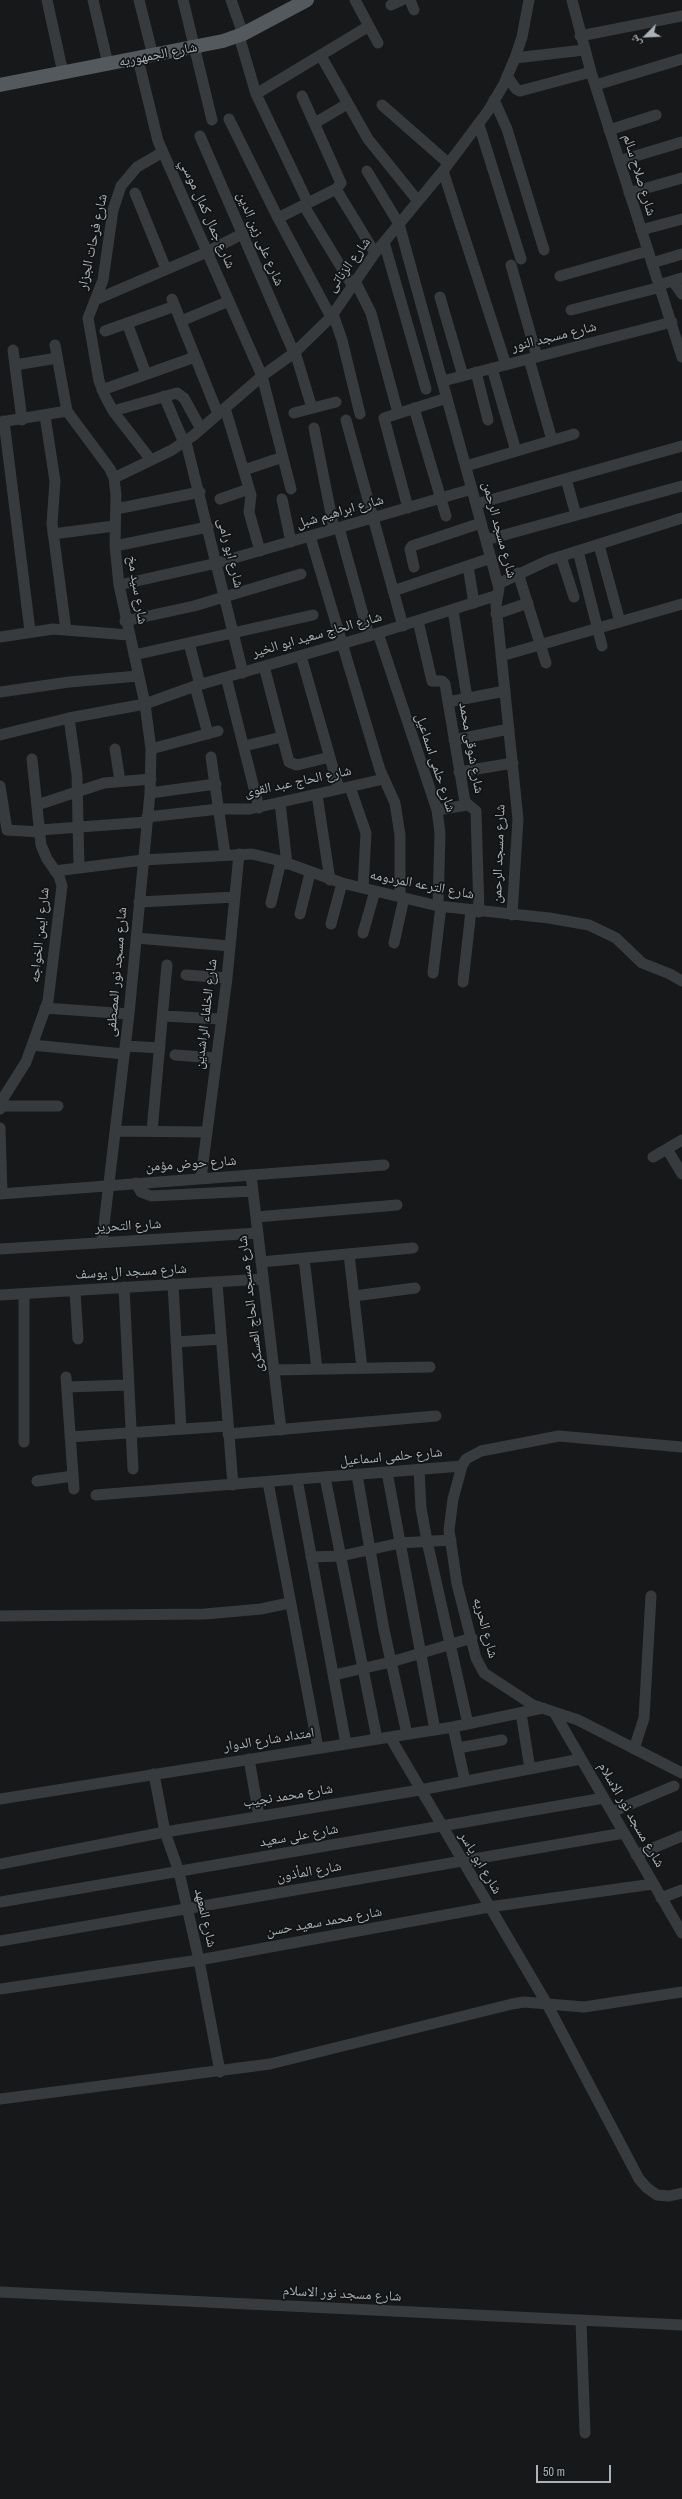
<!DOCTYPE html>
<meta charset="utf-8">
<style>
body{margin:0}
#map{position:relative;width:682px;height:2499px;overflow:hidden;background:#171819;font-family:"Archivo Narrow","Noto Naskh Arabic",sans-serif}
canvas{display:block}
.north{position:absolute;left:626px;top:16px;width:40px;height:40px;-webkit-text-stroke:3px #121314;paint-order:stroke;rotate:246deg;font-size:11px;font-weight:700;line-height:16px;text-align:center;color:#aab3b9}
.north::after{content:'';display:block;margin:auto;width:14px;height:18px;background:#aab3b9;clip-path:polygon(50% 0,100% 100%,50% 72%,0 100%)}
.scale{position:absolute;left:536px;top:2465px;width:75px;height:18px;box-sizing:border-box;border:2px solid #aab3b9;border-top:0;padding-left:5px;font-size:12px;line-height:14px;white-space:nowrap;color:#aab3b9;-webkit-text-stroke:3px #121314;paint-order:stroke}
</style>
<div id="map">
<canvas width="682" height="2499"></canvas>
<div class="north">ش</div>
<div class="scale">50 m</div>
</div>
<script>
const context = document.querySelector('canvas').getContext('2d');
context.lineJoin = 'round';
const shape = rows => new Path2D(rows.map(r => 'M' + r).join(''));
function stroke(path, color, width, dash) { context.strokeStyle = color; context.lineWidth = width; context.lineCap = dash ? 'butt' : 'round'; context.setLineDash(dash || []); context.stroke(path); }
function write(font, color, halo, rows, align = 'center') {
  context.font = font + ' "Archivo Narrow","Noto Naskh Arabic",sans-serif'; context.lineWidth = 3.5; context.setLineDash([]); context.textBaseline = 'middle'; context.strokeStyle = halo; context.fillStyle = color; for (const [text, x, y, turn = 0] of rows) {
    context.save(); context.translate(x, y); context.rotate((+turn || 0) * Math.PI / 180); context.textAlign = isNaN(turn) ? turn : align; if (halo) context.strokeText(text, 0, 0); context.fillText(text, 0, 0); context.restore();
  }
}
const minor = shape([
 [47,0,63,73],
 [93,0,108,64],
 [139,0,153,56],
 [183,0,212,120],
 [231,0,243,34],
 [355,0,378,43],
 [410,0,414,10],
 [572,0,591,72,682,357],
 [391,5,402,0],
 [239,36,256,94,308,203],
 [580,36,682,16],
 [321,56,368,139,418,201],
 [515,58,584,50],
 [138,59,158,141,262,376,291,489],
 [507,76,516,89,520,91,591,72],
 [596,85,682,59],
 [256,94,369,26],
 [494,100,507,129,544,250],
 [382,105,448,163],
 [229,119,278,218,331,317],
 [315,123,347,104],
 [479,125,521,259],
 [609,130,656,115],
 [200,136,294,353],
 [619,161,682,142],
 [367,171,399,224,499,588,496,605,518,819,512,915],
 [443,171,506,365],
 [336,189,375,253],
 [135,193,166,269],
 [629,193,682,178],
 [304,206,352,285],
 [278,218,336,189,341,183,302,96],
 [641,230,682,219],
 [384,242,426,389],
 [652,263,682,254],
 [511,265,537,357],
 [560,276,648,251],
 [355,281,371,313,398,413],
 [673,281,682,294],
 [659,285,682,278],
 [440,297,463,376],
 [172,299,218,414],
 [95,300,207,252,242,234],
 [571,310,661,287],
 [333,314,342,340,360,414],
 [181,321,229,301],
 [127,323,146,374],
 [105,331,175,306],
 [55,345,67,411,110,469,114,478,116,495,115,546,119,585,145,704,151,749,150,793,129,1014,102,1242],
 [13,350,22,420],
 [295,352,312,408],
 [529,359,552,440],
 [15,365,57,358],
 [492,368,516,451],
 [476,372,488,420],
 [443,381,672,322],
 [102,390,195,357],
 [164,396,184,443],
 [225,408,251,495,249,512,260,551],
 [414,408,446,516],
 [113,411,177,393,184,398,201,429],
 [294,413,336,402],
 [45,416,55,481,52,524,66,630],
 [346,420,403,626],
 [4,421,30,631],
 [0,422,67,411],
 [314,428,334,529],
 [186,442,243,673],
 [151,460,113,411,105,396,99,381,88,318,103,280,113,210,121,186,137,167,163,152],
 [466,466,574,434],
 [244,470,283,457],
 [114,478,172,450,194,435,262,376,294,353,331,317,375,253,443,171,488,111,504,84,515,58,522,37,529,0],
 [566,479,576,515],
 [220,499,249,489],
 [282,499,291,542],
 [476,504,682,446],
 [408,508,384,418,447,398],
 [116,509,200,492],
 [339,528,369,636],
 [53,534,114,526],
 [310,536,380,770,395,803,400,835,400,897],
 [486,540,682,486],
 [599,545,620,622],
 [115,546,208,527],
 [578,551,602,646],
 [561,557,574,597],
 [468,566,474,603],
 [414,567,410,549,412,546,481,523],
 [518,573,546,663],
 [498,584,549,560,682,518],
 [119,585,217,563,472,489],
 [393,591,491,558],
 [453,610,467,698],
 [496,614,528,603],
 [125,621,194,606,301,574],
 [418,621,432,681,442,681,445,684,465,802,476,811,479,912],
 [378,633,437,810,440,833,438,906],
 [0,637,53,629,129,635],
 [189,643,200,685],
 [134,655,313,615],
 [301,656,339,789],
 [501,656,682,604],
 [264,666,289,762,297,765,330,757],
 [226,677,259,808],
 [195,686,208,734],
 [0,692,69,682,138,676],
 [448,702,505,691],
 [69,718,77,775,79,868],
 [0,735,69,718,145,704,195,686,369,636,498,595],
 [454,740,509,729],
 [244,746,282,737],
 [115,749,120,781],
 [151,749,218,731],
 [211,757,225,854],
 [459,772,513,763],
 [0,786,7,830,40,832],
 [350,787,366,833,363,888],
 [150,793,216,784],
 [317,795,330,880],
 [280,803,287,864],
 [37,805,104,783,151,779],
 [437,810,467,805],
 [147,817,219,809,250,809,384,779],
 [40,830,147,822],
 [55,871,143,860,252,854,281,861,342,883,438,906,549,918,589,925,616,938,642,963,670,974,682,981],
 [139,902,235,897],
 [271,903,281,861],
 [300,914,310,873],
 [331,924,342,883],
 [363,933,375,891],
 [136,938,230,946],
 [394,943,404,898],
 [433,973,441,906],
 [186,975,227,978],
 [463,982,471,911],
 [45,1008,129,1014],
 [163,1016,221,1019],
 [32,1045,124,1054],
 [126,1046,160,1048],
 [175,1055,216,1058],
 [0,1106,58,1106],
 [0,1109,2,1100,26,1062,48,1001,62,886,59,876,47,859,41,845,32,759],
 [0,1128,2,1194],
 [115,1131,207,1132],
 [152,1131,167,965],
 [667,1149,682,1174],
 [653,1157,682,1140],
 [251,1175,281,1430],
 [201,1178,227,978,239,854],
 [136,1183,141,1192,151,1196,253,1191],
 [0,1194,384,1165],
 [256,1217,397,1205],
 [0,1249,258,1233],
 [349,1254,362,1368],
 [304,1258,317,1369],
 [261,1262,413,1248],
 [217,1283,233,1485],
 [173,1284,181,1429],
 [124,1287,133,1469],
 [75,1291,78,1339],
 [0,1295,263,1279],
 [354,1296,415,1288],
 [176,1342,221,1339],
 [274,1370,430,1367],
 [66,1377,74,1489],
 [67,1387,128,1385],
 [228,1434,436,1416],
 [70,1437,227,1426],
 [24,1442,24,1294],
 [682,1447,559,1436,481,1451,466,1459,462,1466,453,1499,449,1530,457,1584,476,1658,484,1673,533,1705,578,1720,682,1773],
 [419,1469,421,1508,427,1541,468,1724],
 [387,1472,435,1730],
 [357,1475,384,1630,407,1734],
 [325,1477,377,1739],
 [297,1479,346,1744],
 [37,1481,73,1476],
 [268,1482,318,1748],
 [96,1495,462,1466],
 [311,1557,341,1556,400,1543,451,1540],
 [0,1616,205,1614,261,1609,289,1603],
 [334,1675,391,1662,472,1638],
 [554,1712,682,1933],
 [521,1713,530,1769],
 [453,1727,465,1781],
 [390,1737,547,2004,639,2179,647,2188,657,2195,669,2196,682,2193],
 [458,1748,502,1740],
 [634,1749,644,1718,651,1596],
 [249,1759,259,1816],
 [154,1774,165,1832,179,1872,199,1960,220,2072],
 [0,1799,453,1727,543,1708],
 [612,1812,674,1786],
 [636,1855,682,1836],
 [0,1864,165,1832,420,1790,581,1759],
 [661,1898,682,1890],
 [0,1902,604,1798],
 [0,1941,624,1833],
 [0,1989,199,1960,489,1907,653,1884],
 [0,2099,270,2064,512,2004,524,2002,584,2007,682,1992],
 [0,2292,682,2325],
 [581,2321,585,2433]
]);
const major = shape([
 [0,85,223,41,243,34,307,0]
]);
const streetNames = [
 ["شارع الجمهوريه",158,55,-11],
 ["شارع صلاح سالم",639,175,73],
 ["شارع جمال كمال موسي",207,214,66],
 ["شارع على زين الدين",260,239,67],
 ["شارع فرحات الجزار",93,242,-78],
 ["شارع الزناتى",349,265,-54],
 ["شارع مسجد النور",554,337,-14],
 ["شارع ابراهيم شبل",340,512,-16],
 ["شارع مسجد الرحمن",499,530,75],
 ["شارع ابو رامى",230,553,76],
 ["شارع سيد مخ",137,590,81],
 ["شارع الحاج سعيد ابو الخير",317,635,-16],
 ["شارع شوقى محمد",471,748,80],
 ["شارع حلمى اسماعيل",435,763,72],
 ["شارع الحاج عبد القوى",298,782,-12],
 ["شارع مسجد الرحمن",499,854,-88],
 ["شارع الترعه المردومه",422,885,11],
 ["شارع ايمن الخواجه",40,935,-84],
 ["شارع مسجد نور المصطفى",117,972,-85],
 ["شارع الخلفاء الراشدين",206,1014,-83],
 ["شارع حوض مؤمن",191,1164,-4],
 ["شارع التحرير",128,1226,-3],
 ["شارع مسجد ال يوسف",131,1272,-3],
 ["شارع مسجد الحاج العسكرى",251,1304,-97],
 ["شارع حلمى اسماعيل",391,1457,-5],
 ["شارع الحريه",485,1628,75],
 ["امتداد شارع الدوار",269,1740,-9],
 ["شارع محمد نجيب",288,1796,-9],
 ["شارع مسجد نور الاسلام",631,1815,60],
 ["شارع على سعيد",299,1836,-10],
 ["شارع ابو ياسر",480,1863,59],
 ["شارع المأذون",309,1872,-10],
 ["شارع المعهد",205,1918,77],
 ["شارع محمد سعيد حسن",324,1922,-10],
 ["شارع مسجد نور الاسلام",342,2294,3]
];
stroke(minor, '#383b3e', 11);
stroke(major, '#54595d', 14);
write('14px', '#aab3b9', '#121314', streetNames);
</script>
